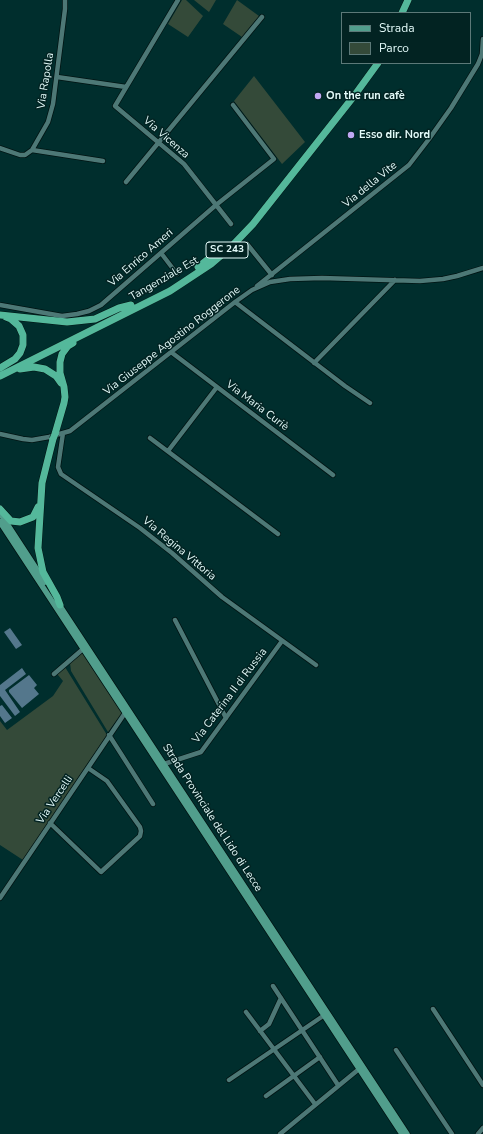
<!DOCTYPE html>
<meta charset="utf-8">
<style>
body{margin:0}
#map{position:relative;width:483px;height:1134px;overflow:hidden;background:#002e2d;font-family:"Nunito Sans",sans-serif}
canvas{display:block}
.legend{position:absolute;left:341px;top:12px;width:130px;height:52px;box-sizing:border-box;background:#022322;border:1px solid #5c7978;margin:0;padding:5px 7px;list-style:none;font-size:12px;color:#e2f9f8}
.legend li{display:flex;align-items:center;gap:8px;height:20px}
.legend b{width:20px;border:1px solid #5c7978}
</style>
<div id="map">
<canvas width="483" height="1134"></canvas>
<ul class="legend">
<li><b style="height:5px;background:#519e8c"></b>Strada</li>
<li><b style="height:11px;background:#344a39"></b>Parco</li>
</ul>
</div>
<script>
const context = document.querySelector('canvas').getContext('2d');
context.lineJoin = 'round';
function paint(path, color) { context.fillStyle = color; context.fill(path, 'evenodd'); }
const shape = rows => new Path2D(rows.map(r => 'M' + r).join(''));
function stroke(path, color, width, dash) { context.strokeStyle = color; context.lineWidth = width; context.lineCap = dash ? 'butt' : 'round'; context.setLineDash(dash || []); context.stroke(path); }
function write(font, color, halo, rows, align = 'center') {
  context.font = font + ' "Nunito Sans",sans-serif'; context.lineWidth = 3; context.setLineDash([]); context.textBaseline = 'middle'; context.strokeStyle = halo; context.fillStyle = color; for (const [text, x, y, turn = 0] of rows) {
    context.save(); context.translate(x, y); context.rotate((+turn || 0) * Math.PI / 180); context.textAlign = isNaN(turn) ? turn : align; if (halo) context.strokeText(text, 0, 0); context.fillText(text, 0, 0); context.restore();
  }
}
const green = shape([
 [182,0,186,0,203,16,188,37,168,24],
 [194,0,216,0,209,12],
 [237,0,259,16,242,37,223,24],
 [254,76,305,142,282,164,234,101],
 [80,654,83,654,122,713,108,732,71,671,70,663],
 [65,667,107,735,23,860,0,845,0,721,7,730,53,696,63,681,58,675,58,672]
]);
const water = shape([
 [10,628,22,645,16,649,4,632],
 [22,668,26,674,5,690,20,712,15,716,0,696,0,685],
 [29,675,37,685,34,688,39,694,22,708,9,692,9,690],
 [2,705,12,718,5,723,0,716,0,706]
]);
const minor = shape([
 [178,0,115,106,184,164,231,224],
 [57,77,126,87],
 [0,148,20,155,25,155,32,150,48,122,53,104,65,9,65,0],
 [32,150,103,161],
 [126,182,262,17],
 [247,244,272,275],
 [161,253,177,274],
 [257,286,409,165,429,139,451,108,478,64,482,54,483,39],
 [235,302,345,386,370,403],
 [0,305,62,316,77,314,89,311,101,305,216,205,274,159,233,105],
 [171,352,333,475],
 [314,363,395,280],
 [63,433,58,467,61,474,140,528,172,553,222,597,316,665],
 [0,434,23,439,32,440,49,437,70,431,235,302,252,290,270,282,290,279,322,278,420,281,443,279,457,276,483,268],
 [150,438,278,534],
 [168,451,217,387],
 [175,620,226,718],
 [54,674,83,649],
 [109,735,153,804],
 [164,764,201,752,282,641],
 [50,823,101,872,140,836,141,831,140,827,107,781,88,768],
 [0,898,125,713],
 [273,986,338,1085],
 [433,1009,483,1085],
 [246,1012,315,1104],
 [260,1031,269,1024,281,998],
 [396,1050,452,1134],
 [229,1080,323,1016],
 [266,1096,320,1057],
 [280,1134,359,1069],
 [478,1134,483,1128]
]);
const major = shape([
 [0,513,45,582],
 [0,522,402,1134],
 [58,603,407,1134]
]);
const highway = shape([
 [402,13,408,0],
 [198,267,220,250],
 [0,315,67,322,95,319,119,308,131,305],
 [0,368,15,359,20,353,23,345,23,335,19,326,11,319,6,317],
 [20,369,34,367,45,369,56,376,61,383],
 [0,376,170,291,211,264,232,246,253,224,354,96,378,63],
 [55,434,64,403,65,397,64,387,60,373,60,362,62,354,68,346,73,343],
 [53,439,42,483,38,548,43,572,57,597,60,605],
 [0,509,11,521,20,522,33,517,38,507]
]);
const highwayBridge = shape([
 [53,439,55,434]
]);
const markers = [
 [318,96,4,"#c0a8f3"],
 [351,135,4,"#c0a8f3"]
];
const shields = [
 [227,250,42]
];
const shieldNames = [
 ["SC 243",227,250]
];
const streetNames = [
 ["Via Rapolla",46,81,-81],
 ["Via Vicenza",166,138,41],
 ["Via della Vite",370,185,-39],
 ["Via Enrico Ameri",141,258,-41],
 ["Tangenziale Est",164,279,-30],
 ["Via Giuseppe Agostino Roggerone",172,341,-38],
 ["Via Maria Curiè",257,406,37],
 ["Via Regina Vittoria",179,549,40],
 ["Via Caterina II di Russia",230,696,-53],
 ["Via Vercelli",55,800,-56],
 ["Strada Provinciale del Lido di Lecce",212,818,57]
];
const poiNames = [
 ["On the run cafè",326,96],
 ["Esso dir. Nord",359,135]
];
paint(green, '#344a39');
paint(water, '#54778c');
stroke(minor, '#011413', 6);
stroke(major, '#011413', 7);
stroke(highway, '#011413', 8);
stroke(minor, '#4d7876', 4.5);
stroke(major, '#519e8c', 5.5);
stroke(highway, '#54b89b', 7);
stroke(highwayBridge, '#011413', 8, []);
stroke(highwayBridge, '#54b89b', 7);
for (const [x, y, r, color] of markers) { const dot = new Path2D(); dot.arc(x, y, r, 0, 2 * Math.PI); context.fillStyle = color; context.fill(dot); stroke(dot, '#022322', 1.5); }
for (const [x, y, w] of shields) { const box = new Path2D(); box.roundRect(x - w / 2, y - 8, w, 16, 3); context.fillStyle = '#022322'; context.fill(box); stroke(box, '#e2f9f8', 1); }
write('bold 10px', '#e2f9f8', null, shieldNames);
write('11px', '#e2f9f8', '#022322', streetNames);
write('bold 11px', '#e2f9f8', '#022322', poiNames, 'left');
</script>
